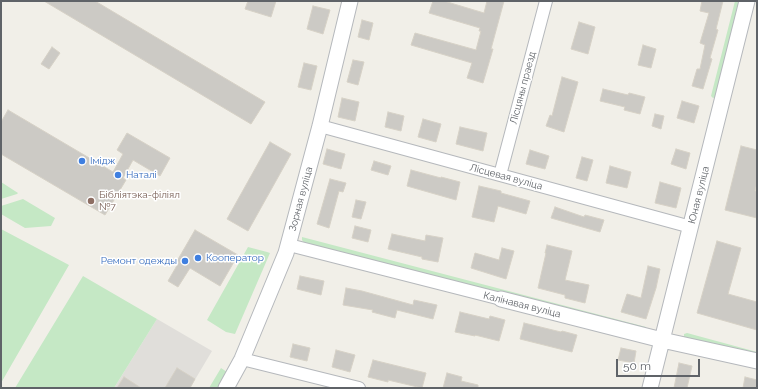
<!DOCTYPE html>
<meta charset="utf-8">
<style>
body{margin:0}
#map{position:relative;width:758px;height:389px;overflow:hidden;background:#f1efe8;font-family:Raleway,sans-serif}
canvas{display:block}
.frame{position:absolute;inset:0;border:2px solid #5f6368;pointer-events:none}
.scale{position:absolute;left:616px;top:359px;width:84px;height:18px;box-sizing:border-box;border:2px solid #5f6368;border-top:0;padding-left:5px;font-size:12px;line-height:14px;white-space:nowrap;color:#5f6368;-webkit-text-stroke:3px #fff;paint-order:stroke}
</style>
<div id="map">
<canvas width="758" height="389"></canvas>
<div class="frame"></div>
<div class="scale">50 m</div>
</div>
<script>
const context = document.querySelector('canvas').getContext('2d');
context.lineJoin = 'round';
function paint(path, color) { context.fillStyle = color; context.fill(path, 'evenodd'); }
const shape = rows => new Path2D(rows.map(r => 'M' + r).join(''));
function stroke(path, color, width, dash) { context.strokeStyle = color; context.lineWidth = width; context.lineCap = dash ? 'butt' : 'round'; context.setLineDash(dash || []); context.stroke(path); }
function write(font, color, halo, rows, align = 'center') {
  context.font = font + ' Raleway,sans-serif'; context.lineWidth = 3; context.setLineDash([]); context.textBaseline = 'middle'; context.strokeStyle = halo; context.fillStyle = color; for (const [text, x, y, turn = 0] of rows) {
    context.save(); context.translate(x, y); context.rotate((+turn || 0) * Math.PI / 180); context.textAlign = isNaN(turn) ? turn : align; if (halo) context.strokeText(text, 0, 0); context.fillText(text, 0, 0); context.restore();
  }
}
const industrial = shape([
 [157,319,212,351,190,388,114,388]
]);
const green = shape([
 [735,1,742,1,716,97,713,98,711,96],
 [1,182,18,193,17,194,1,199],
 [23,199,55,218,51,226,25,228,1,214,1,206],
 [1,229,69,265,1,383],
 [302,237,646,327,646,330,305,244,302,240],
 [248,247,267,252,270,253,235,334,226,332,207,320],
 [83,276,157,319,114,388,15,388],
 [687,333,757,352,757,356,684,338,684,334],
 [221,368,227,372,218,388,209,388]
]);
const building = shape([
 [44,1,95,1,265,102,251,124,44,1],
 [248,1,276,1,271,17,245,9,248,1],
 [433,1,444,1,484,13,487,1,504,1,491,49,493,49,483,83,467,78,472,63,411,45,415,33,476,50,481,31,479,31,480,28,429,13,433,1],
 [702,1,723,1,716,29,718,30,710,58,712,59,703,89,692,86,697,69,700,69,705,45,700,43,709,13,700,11,702,1],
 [313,6,330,10,323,34,307,29,313,6],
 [362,20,373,23,369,40,358,37,362,20],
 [579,22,595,27,588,54,571,49,579,22],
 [643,45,656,49,651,68,638,65,643,45],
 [52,47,60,53,49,69,41,64,52,47],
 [353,60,364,62,358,85,347,82,353,60],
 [304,63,317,66,311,90,298,87,304,63],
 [562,77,578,82,564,132,546,126,550,115,552,116,562,77],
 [603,89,628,95,629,93,645,97,640,114,624,110,625,107,600,101,603,89],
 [342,98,359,102,355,121,338,117,342,98],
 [682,101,699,106,694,123,677,118,682,101],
 [8,110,113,172,123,154,117,150,127,133,170,158,160,176,133,160,123,178,126,180,105,215,1,154,1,122,8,110],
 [388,112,404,116,401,131,385,127,388,112],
 [655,114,664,116,661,129,652,126,655,114],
 [423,119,441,124,436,142,418,137,423,119],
 [460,127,487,133,483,151,456,144,460,127],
 [270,142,291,154,248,231,227,219,270,142],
 [741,146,757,150,757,183,755,191,757,191,757,218,725,210,741,146],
 [327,149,345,154,341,169,323,164,327,149],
 [676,149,690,153,686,169,671,164,676,149],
 [530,150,549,156,545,169,526,164,530,150],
 [582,157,593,160,587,181,576,178,582,157],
 [374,161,391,166,388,175,371,170,374,161],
 [610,166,631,172,627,188,606,183,610,166],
 [411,170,441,178,441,177,460,182,456,200,407,186,411,170],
 [330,179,346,183,343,192,339,191,329,228,317,224,330,179],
 [660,182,681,188,676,208,655,203,660,182],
 [479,186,501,191,501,193,530,201,526,214,498,206,494,222,472,217,479,186],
 [356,200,366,202,361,219,352,217,356,200],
 [555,207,584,217,585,215,604,220,600,232,551,218,555,207],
 [355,226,371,230,368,242,352,238,355,226],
 [195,230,238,255,220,286,190,268,178,287,168,281,179,262,177,261,195,230],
 [392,234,425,241,426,235,443,238,438,262,422,259,422,257,388,249,392,234],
 [717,241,741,248,728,294,757,302,757,330,697,313,717,241],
 [547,245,572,251,565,280,589,285,585,303,565,298,565,295,538,288,546,253,545,253,547,245],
 [502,248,514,251,506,279,471,268,475,253,499,260,502,248],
 [648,266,660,269,656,288,646,319,621,312,627,294,641,298,648,266],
 [300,276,324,281,321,295,297,289,300,276],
 [346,288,362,291,413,305,414,300,437,305,433,319,397,310,395,318,372,312,373,310,343,305,346,288],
 [460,312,489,319,490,316,505,320,499,341,475,335,475,336,455,332,460,312],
 [524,323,561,332,562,331,577,335,572,352,520,339,524,323],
 [293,344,310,348,307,361,290,357,293,344],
 [621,348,636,351,634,363,618,360,621,348],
 [336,350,355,355,350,372,332,367,336,350],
 [373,360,426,373,422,388,388,380,388,382,368,377,373,360],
 [679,363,692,366,687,388,674,388,679,363],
 [177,368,195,379,190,388,165,388,177,368],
 [447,373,462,377,461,381,478,385,478,388,443,388,447,373],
 [124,377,141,388,117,388,124,377],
 [745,377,757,380,757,388,743,388,745,377]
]);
const minor = shape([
 [320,126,691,227],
 [500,175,546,1],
 [289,245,501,299],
 [242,359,359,388]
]);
const tertiary = shape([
 [501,299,662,340,757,361],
 [226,388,242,359,286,253,320,126,350,1],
 [650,388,747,1]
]);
const markers = [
 [82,161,4,"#3f7fe0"],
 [118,175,4,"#3f7fe0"],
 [91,201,4,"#8d6e63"],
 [198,258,4,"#3f7fe0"],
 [185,261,4,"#3f7fe0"]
];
const streetNames = [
 ["Лісцяны праезд",523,88,-75],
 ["Лісцевая вуліца",506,177,15],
 ["Юная вуліца",699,195,-76],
 ["Зорная вуліца",301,199,-75],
 ["Калінавая вуліца",522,305,14]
];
const shopNames = [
 ["Імідж",90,161],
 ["Наталі",126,175],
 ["Кооператор",206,258],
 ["Ремонт одежды",177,261,"right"]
];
const educationNames = [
 ["Бібліятэка-філіял",99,195],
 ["№7",99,207]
];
paint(industrial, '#e0deda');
paint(green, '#c5e8c5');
paint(building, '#cccac5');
stroke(building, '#d6d1c6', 1);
stroke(minor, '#b5b8bc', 14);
stroke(tertiary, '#b5b8bc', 17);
stroke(minor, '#fff', 12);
stroke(tertiary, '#fff', 15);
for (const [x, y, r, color] of markers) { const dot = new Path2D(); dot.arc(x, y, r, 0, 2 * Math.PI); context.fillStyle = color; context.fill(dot); stroke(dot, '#fff', 1.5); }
write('10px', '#5f6368', '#fff', streetNames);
write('10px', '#366cbe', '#fff', shopNames, 'left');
write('10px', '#785e54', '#fff', educationNames, 'left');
</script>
